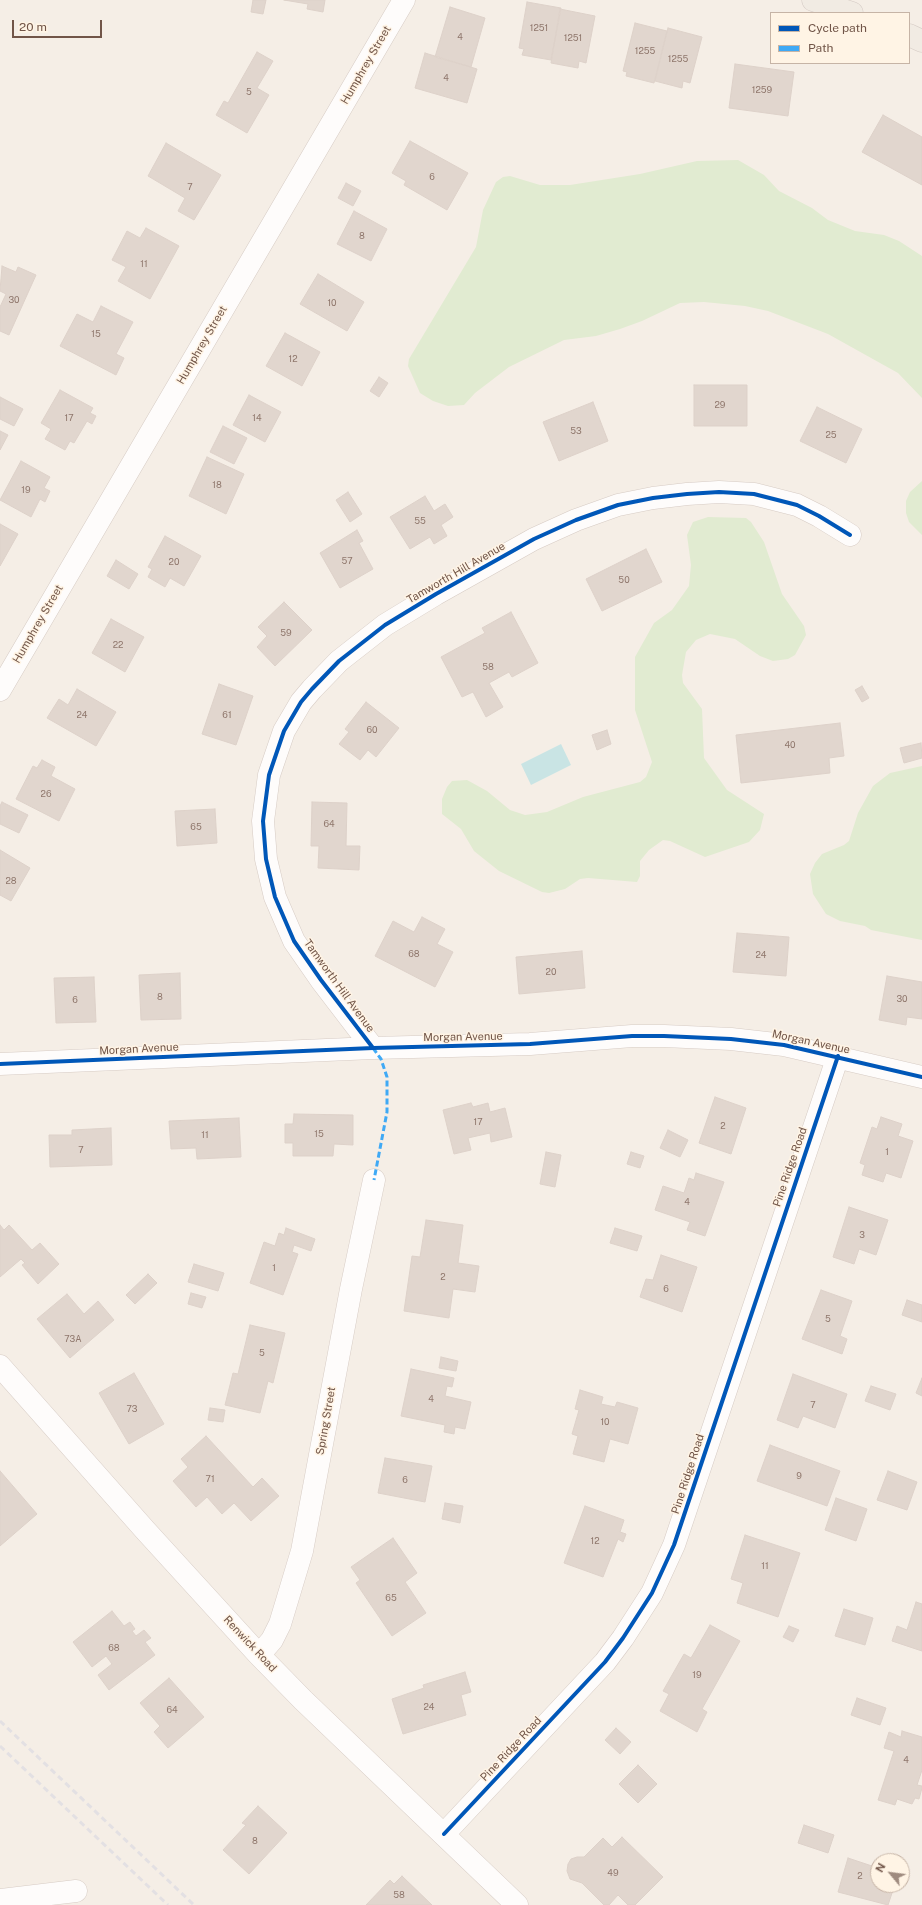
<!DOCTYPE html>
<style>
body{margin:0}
#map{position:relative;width:922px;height:1905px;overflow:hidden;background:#f5eee6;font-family:"Public Sans",sans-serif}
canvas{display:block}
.legend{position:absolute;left:770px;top:12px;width:140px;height:52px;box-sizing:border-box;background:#fff4e5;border:1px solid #c6b4a6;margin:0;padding:5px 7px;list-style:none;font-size:12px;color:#715548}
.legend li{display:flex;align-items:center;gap:8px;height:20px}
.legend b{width:20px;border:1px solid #c6b4a6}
.north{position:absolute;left:870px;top:1853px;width:40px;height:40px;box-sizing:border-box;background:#fff4e5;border:1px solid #c6b4a6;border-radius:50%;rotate:299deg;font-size:11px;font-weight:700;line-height:16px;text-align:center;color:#715548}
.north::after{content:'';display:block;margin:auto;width:14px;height:18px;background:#9f8b7f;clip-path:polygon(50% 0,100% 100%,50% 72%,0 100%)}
.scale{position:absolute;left:12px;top:20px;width:90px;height:18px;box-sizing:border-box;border:2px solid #715548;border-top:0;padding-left:5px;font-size:12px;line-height:14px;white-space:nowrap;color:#715548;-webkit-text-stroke:3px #fff4e5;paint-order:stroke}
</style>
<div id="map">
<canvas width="922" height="1905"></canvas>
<ul class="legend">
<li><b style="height:5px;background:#0057b8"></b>Cycle path</li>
<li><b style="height:5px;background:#3fa9f5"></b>Path</li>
</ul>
<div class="north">N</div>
<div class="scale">20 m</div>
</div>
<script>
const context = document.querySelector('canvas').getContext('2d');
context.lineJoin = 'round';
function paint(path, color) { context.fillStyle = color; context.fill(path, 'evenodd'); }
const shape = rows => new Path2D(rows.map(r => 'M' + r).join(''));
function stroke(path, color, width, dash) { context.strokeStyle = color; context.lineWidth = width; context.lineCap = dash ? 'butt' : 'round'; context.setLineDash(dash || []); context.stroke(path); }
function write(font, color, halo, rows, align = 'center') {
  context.font = font + ' "Public Sans",sans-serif'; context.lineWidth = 3; context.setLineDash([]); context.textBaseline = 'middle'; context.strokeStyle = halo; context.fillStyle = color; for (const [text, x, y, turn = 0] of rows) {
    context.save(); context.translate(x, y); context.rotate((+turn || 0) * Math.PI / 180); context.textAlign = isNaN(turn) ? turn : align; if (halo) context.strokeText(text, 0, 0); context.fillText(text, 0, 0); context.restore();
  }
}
const green = shape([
 [738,160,764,175,779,191,812,208,828,220,855,231,884,235,899,241,922,256,922,398,898,373,828,334,768,311,745,306,704,302,680,303,642,321,620,329,596,336,564,340,509,367,475,393,464,405,448,406,433,401,420,393,408,366,409,359,476,247,483,210,496,182,503,177,510,176,540,185,570,185,640,174,697,161],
 [922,481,922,535,909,522,906,513,906,501,910,492],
 [708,517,746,518,751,522,764,542,782,594,804,626,806,635,795,655,788,659,773,661,760,656,735,639,710,634,696,640,686,652,682,675,683,683,702,709,704,758,727,790,764,814,760,830,749,842,705,857,670,841,663,840,649,850,640,861,640,876,637,882,588,878,580,879,565,889,549,893,542,892,499,871,474,851,461,829,442,814,442,799,447,787,452,781,467,780,487,791,510,810,525,815,547,812,583,797,640,782,646,777,652,762,635,710,635,657,654,623,672,610,689,586,691,565,687,535,693,522],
 [922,766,922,940,871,930,865,926,840,921,826,914,813,894,810,874,815,863,822,854,844,845,849,841,858,813,873,786,890,773]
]);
const water = shape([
 [561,744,571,765,531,785,521,764]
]);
const building = shape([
 [253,0,266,0,263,14,251,12,253,0],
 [284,0,325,0,323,12,307,9,308,4,284,0],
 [527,2,561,8,551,60,522,55,524,49,519,48,527,2],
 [450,7,485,18,471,67,435,57,450,7],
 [560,9,595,16,586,63,579,61,578,68,551,63,560,9],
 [635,23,667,31,654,83,626,76,627,72,623,71,635,23],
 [668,28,702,37,690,83,683,81,682,88,655,81,668,28],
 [257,52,273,61,257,88,269,95,247,133,216,115,224,101,228,103,257,52],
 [425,53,477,69,467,103,415,88,425,53],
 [735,64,794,72,788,116,729,108,735,64],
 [883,115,922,137,922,185,862,152,883,115],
 [410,141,468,173,447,210,404,185,406,181,392,173,410,141],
 [166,143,221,175,194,220,178,211,185,198,148,176,166,143],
 [346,183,361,191,353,206,338,198,346,183],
 [354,211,387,229,371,261,337,244,354,211],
 [146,228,179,246,150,299,118,281,126,267,112,260,127,231,140,238,146,228],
 [2,266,16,272,18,267,36,275,9,335,0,331,0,307,6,294,0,291,2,266],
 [318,274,364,302,347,331,300,304,318,274],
 [101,306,133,322,116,354,124,358,116,375,60,346,77,314,93,322,101,306],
 [285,333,320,352,302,386,266,366,285,333],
 [379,377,388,383,379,397,370,391,379,377],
 [694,385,747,385,747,426,694,426,694,385],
 [60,390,93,408,90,413,96,416,92,424,87,421,74,443,70,441,65,450,45,439,51,429,41,423,60,390],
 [249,395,281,412,265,442,233,425,249,395],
 [0,397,23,409,14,426,0,419,0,397],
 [593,402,608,441,559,461,543,422,593,402],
 [817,407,862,429,846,463,800,441,817,407],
 [223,426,247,438,234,464,210,452,223,426],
 [0,431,8,435,0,450,0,431],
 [207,457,244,474,226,514,189,496,207,457],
 [21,461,50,477,44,488,50,491,45,502,40,499,31,517,0,500,21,461],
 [348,492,362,514,350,522,336,500,348,492],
 [425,496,434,511,445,504,453,517,441,525,447,536,434,544,430,537,410,549,390,517,425,496],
 [0,524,18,534,0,566,0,524],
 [357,530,363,541,359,543,373,569,340,588,320,553,357,530],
 [165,536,201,556,184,586,170,578,165,587,148,577,152,569,148,567,165,536],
 [646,549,662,582,602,611,586,579,646,549],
 [116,560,138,574,129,589,107,576,116,560],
 [284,602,312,630,275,666,257,647,267,636,258,627,284,602],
 [511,612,538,663,512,677,509,672,489,683,503,707,486,717,473,692,462,697,441,657,485,633,482,628,511,612],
 [111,619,144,637,125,672,92,653,111,619],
 [219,684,253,696,236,745,202,734,219,684],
 [862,686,869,698,862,702,855,690,862,686],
 [77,689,116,712,96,746,47,718,59,699,68,705,77,689],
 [366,702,399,728,376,757,368,750,360,760,339,744,349,732,345,729,366,702],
 [840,723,844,756,829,758,830,773,741,783,736,735,840,723],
 [607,730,611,744,597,750,592,735,607,730],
 [921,743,922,758,904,763,900,748,921,743],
 [42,760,55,767,51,776,75,789,59,821,16,799,33,766,37,768,42,760],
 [2,802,28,815,19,833,0,824,0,806,2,802],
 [312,802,347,803,346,846,360,846,359,870,318,868,319,846,311,846,312,802],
 [215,809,217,843,177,846,175,811,215,809],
 [0,850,30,868,11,901,0,895,0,850],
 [422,917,445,929,437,944,453,952,435,987,375,956,393,921,414,932,422,917],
 [737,933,789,937,786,976,733,972,737,933],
 [582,951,585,988,519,994,516,957,582,951],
 [180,973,181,1019,141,1020,139,975,180,973],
 [887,976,922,982,922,1019,907,1017,906,1025,879,1020,887,976],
 [94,977,96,1022,56,1023,54,978,94,977],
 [715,1097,746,1108,731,1154,699,1143,715,1097],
 [471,1103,473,1107,488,1103,490,1112,505,1108,512,1137,491,1142,490,1133,468,1138,471,1150,454,1154,443,1110,471,1103],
 [294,1114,353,1115,353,1145,334,1144,333,1156,293,1156,293,1143,285,1143,285,1124,293,1124,294,1114],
 [881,1117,902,1124,898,1136,913,1141,901,1178,886,1173,883,1182,862,1175,865,1165,860,1163,872,1127,877,1129,881,1117],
 [239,1118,241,1157,197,1159,196,1148,171,1149,169,1121,239,1118],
 [111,1128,112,1165,50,1167,49,1135,72,1135,72,1130,111,1128],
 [668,1130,688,1140,680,1157,660,1148,668,1130],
 [546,1152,561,1155,555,1187,540,1184,546,1152],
 [631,1152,644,1156,640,1168,627,1164,631,1152],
 [696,1173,724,1182,705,1236,687,1230,690,1222,655,1210,663,1186,684,1193,689,1178,694,1180,696,1173],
 [849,1207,888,1220,876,1255,859,1249,854,1264,833,1257,849,1207],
 [426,1220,463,1225,458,1263,479,1266,475,1292,453,1289,449,1318,404,1311,412,1256,420,1257,426,1220],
 [0,1225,4,1230,9,1225,32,1250,40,1243,59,1264,38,1284,22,1265,25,1263,21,1259,0,1277,0,1225],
 [286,1228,315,1239,311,1251,294,1245,292,1252,298,1254,283,1295,250,1283,264,1242,275,1246,279,1233,284,1235,286,1228],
 [615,1228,642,1236,637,1251,610,1243,615,1228],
 [661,1255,697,1267,682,1312,640,1297,646,1279,653,1280,661,1255],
 [194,1264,224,1273,218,1291,188,1282,194,1264],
 [148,1274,157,1283,135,1304,126,1295,148,1274],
 [821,1290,852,1301,840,1336,847,1339,842,1354,802,1339,821,1290],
 [191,1293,206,1297,202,1308,188,1304,191,1293],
 [67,1294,84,1314,98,1301,114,1320,70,1358,37,1319,67,1294],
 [907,1300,922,1305,922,1322,902,1315,907,1300],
 [250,1325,285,1333,273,1383,268,1381,260,1413,225,1405,233,1373,238,1374,250,1325],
 [441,1357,458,1361,456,1371,439,1368,441,1357],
 [411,1369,454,1378,452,1387,447,1386,445,1396,471,1402,465,1429,455,1427,454,1434,444,1432,445,1425,401,1416,411,1369],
 [134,1373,164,1424,129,1444,99,1393,134,1373],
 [793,1374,847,1394,835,1428,803,1416,798,1428,777,1420,793,1374],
 [922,1378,922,1396,916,1393,922,1378],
 [871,1386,896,1394,890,1410,865,1401,871,1386],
 [580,1390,603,1397,601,1404,615,1407,617,1402,638,1408,628,1444,610,1439,604,1462,573,1454,578,1436,572,1434,579,1410,575,1409,580,1390],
 [210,1408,225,1410,223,1422,208,1420,210,1408],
 [206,1436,253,1487,262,1478,279,1496,251,1521,234,1503,222,1514,207,1497,196,1507,173,1481,188,1467,181,1459,206,1436],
 [770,1445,840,1471,827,1506,757,1481,770,1445],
 [385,1458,432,1466,425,1502,378,1493,385,1458],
 [0,1471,37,1514,0,1546,0,1471],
 [888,1471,917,1482,907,1510,877,1500,888,1471],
 [836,1498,867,1509,856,1541,825,1530,836,1498],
 [445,1503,463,1506,460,1523,442,1519,445,1503],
 [585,1506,624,1520,620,1532,626,1534,623,1542,618,1539,603,1577,564,1563,585,1506],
 [745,1535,800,1553,778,1617,737,1603,743,1583,731,1579,745,1535],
 [393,1538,417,1573,405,1582,426,1613,392,1636,356,1583,360,1580,351,1567,393,1538],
 [916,1602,922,1604,922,1651,892,1641,897,1626,907,1630,916,1602],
 [844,1609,873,1618,865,1645,835,1636,844,1609],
 [112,1611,124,1626,130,1622,135,1629,132,1631,136,1636,144,1630,151,1638,145,1642,155,1655,109,1690,98,1675,112,1664,106,1656,92,1667,73,1642,112,1611],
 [710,1625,740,1641,702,1709,707,1712,697,1732,660,1711,669,1694,663,1691,684,1654,691,1658,710,1625],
 [789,1626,799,1630,793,1642,783,1637,789,1626],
 [465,1672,471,1692,461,1695,466,1715,403,1734,392,1699,424,1688,423,1685,465,1672],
 [169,1678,204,1717,168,1748,154,1732,160,1726,140,1703,169,1678],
 [857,1698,886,1708,880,1725,851,1715,857,1698],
 [616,1728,631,1742,620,1754,605,1740,616,1728],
 [902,1731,922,1737,922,1770,917,1785,922,1786,922,1788,919,1799,915,1798,912,1804,897,1799,895,1805,878,1800,894,1751,884,1748,889,1732,901,1737,902,1731],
 [638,1765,657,1784,638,1803,619,1784,638,1765],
 [258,1806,287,1833,249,1874,223,1850,246,1825,242,1823,258,1806],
 [804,1825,834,1835,828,1853,798,1843,804,1825],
 [622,1837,663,1877,635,1905,628,1905,618,1895,609,1905,604,1905,582,1883,570,1879,567,1871,568,1864,571,1859,577,1857,584,1857,603,1838,612,1847,622,1837],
 [848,1858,878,1868,878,1885,894,1887,888,1905,838,1892,848,1858],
 [402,1876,432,1905,366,1905,390,1880,394,1884,402,1876]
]);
const minor = shape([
 [0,690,404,0],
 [373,1048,321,980,294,941,275,897,266,859,263,821,269,775,284,731,301,702,312,689,339,661,385,625,436,594,534,539,576,520,618,505,653,498,687,494,719,492,754,494,797,505,819,516,850,535],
 [0,1064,373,1048,530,1044,632,1036,664,1036,731,1039,784,1045,922,1077],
 [0,1366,145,1530,259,1655,303,1700,517,1905],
 [259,1655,272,1640,280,1624,302,1551,351,1289,374,1180],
 [444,1834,605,1662,623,1638,652,1593,674,1545,838,1056],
 [0,1900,76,1891]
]);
const primary = shape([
 [813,0,852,13],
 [909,35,922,41]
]);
const rail = shape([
 [0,1721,194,1905],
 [0,1746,168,1905]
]);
const quiet = shape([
 [373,1048,381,1059,387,1077,387,1112,374,1180]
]);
const cycleway = shape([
 [373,1048,321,980,294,941,275,897,266,859,263,821,269,775,284,731,301,702,312,689,339,661,385,625,436,594,534,539,576,520,618,505,653,498,687,494,719,492,754,494,797,505,819,516,850,535],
 [0,1064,373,1048,530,1044,632,1036,664,1036,731,1039,784,1045,922,1077],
 [444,1834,605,1662,623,1638,652,1593,674,1545,838,1056]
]);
const numberNames = [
 ["1251",539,28],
 ["4",460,37],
 ["1251",573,38],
 ["1255",645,51],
 ["1255",678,59],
 ["4",446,78],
 ["1259",762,90],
 ["5",249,92],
 ["6",432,177],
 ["7",190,187],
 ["8",362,236],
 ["11",144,264],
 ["30",14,300],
 ["10",332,303],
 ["15",96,334],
 ["12",293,359],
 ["29",720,405],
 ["17",69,418],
 ["14",257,418],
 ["53",576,431],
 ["25",831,435],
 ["18",217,485],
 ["19",26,490],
 ["55",420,521],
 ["57",347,561],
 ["20",174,562],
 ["50",624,580],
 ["59",286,633],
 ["22",118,645],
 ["58",488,667],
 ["24",82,715],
 ["61",227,715],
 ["60",372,730],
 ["40",790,745],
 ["26",46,794],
 ["64",329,824],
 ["65",196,827],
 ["28",11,881],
 ["68",414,954],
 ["24",761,955],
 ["20",551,972],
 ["8",160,997],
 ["30",902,999],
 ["6",75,1000],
 ["17",478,1122],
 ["2",723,1126],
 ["15",319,1134],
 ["11",205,1135],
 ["7",81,1150],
 ["1",887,1152],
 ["4",687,1202],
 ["3",862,1235],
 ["1",274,1268],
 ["2",443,1277],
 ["6",666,1289],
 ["5",828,1319],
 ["73A",73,1339],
 ["5",262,1353],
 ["4",431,1399],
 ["7",813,1405],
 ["73",132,1409],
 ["10",605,1422],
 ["9",799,1476],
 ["71",210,1479],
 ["6",405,1480],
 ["12",595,1541],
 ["11",765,1566],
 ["65",391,1598],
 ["68",114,1648],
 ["19",697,1675],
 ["24",429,1707],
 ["64",172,1710],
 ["4",906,1760],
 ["8",255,1841],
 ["49",613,1873],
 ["2",860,1876],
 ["58",399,1895]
];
const streetNames = [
 ["Humphrey Street",366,65,-60],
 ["Humphrey Street",202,345,-60],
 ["Tamworth Hill Avenue",456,573,-30],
 ["Humphrey Street",38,624,-60],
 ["Tamworth Hill Avenue",339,986,54],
 ["Morgan Avenue",463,1037,-1],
 ["Morgan Avenue",811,1042,12],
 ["Morgan Avenue",139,1049,-3],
 ["Pine Ridge Road",790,1167,-71],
 ["Spring Street",326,1421,-80],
 ["Pine Ridge Road",688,1474,-72],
 ["Renwick Road",250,1644,47],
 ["Pine Ridge Road",511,1749,-47]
];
paint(green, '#e1ebd1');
paint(water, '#c9e4e4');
paint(building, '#e1d6ce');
stroke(building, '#ddd1c9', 1);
stroke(minor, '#d6cbc4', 23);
stroke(primary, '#d4cac4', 23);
stroke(minor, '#fefcfb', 22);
stroke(primary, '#f1ebe3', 22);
stroke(rail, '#e3e0e3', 3, [6, 4]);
stroke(quiet, '#3fa9f5', 3, [6, 3]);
stroke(cycleway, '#0057b8', 4);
write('9px', '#8f776c', null, numberNames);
write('11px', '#715548', '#fff4e5', streetNames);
</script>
